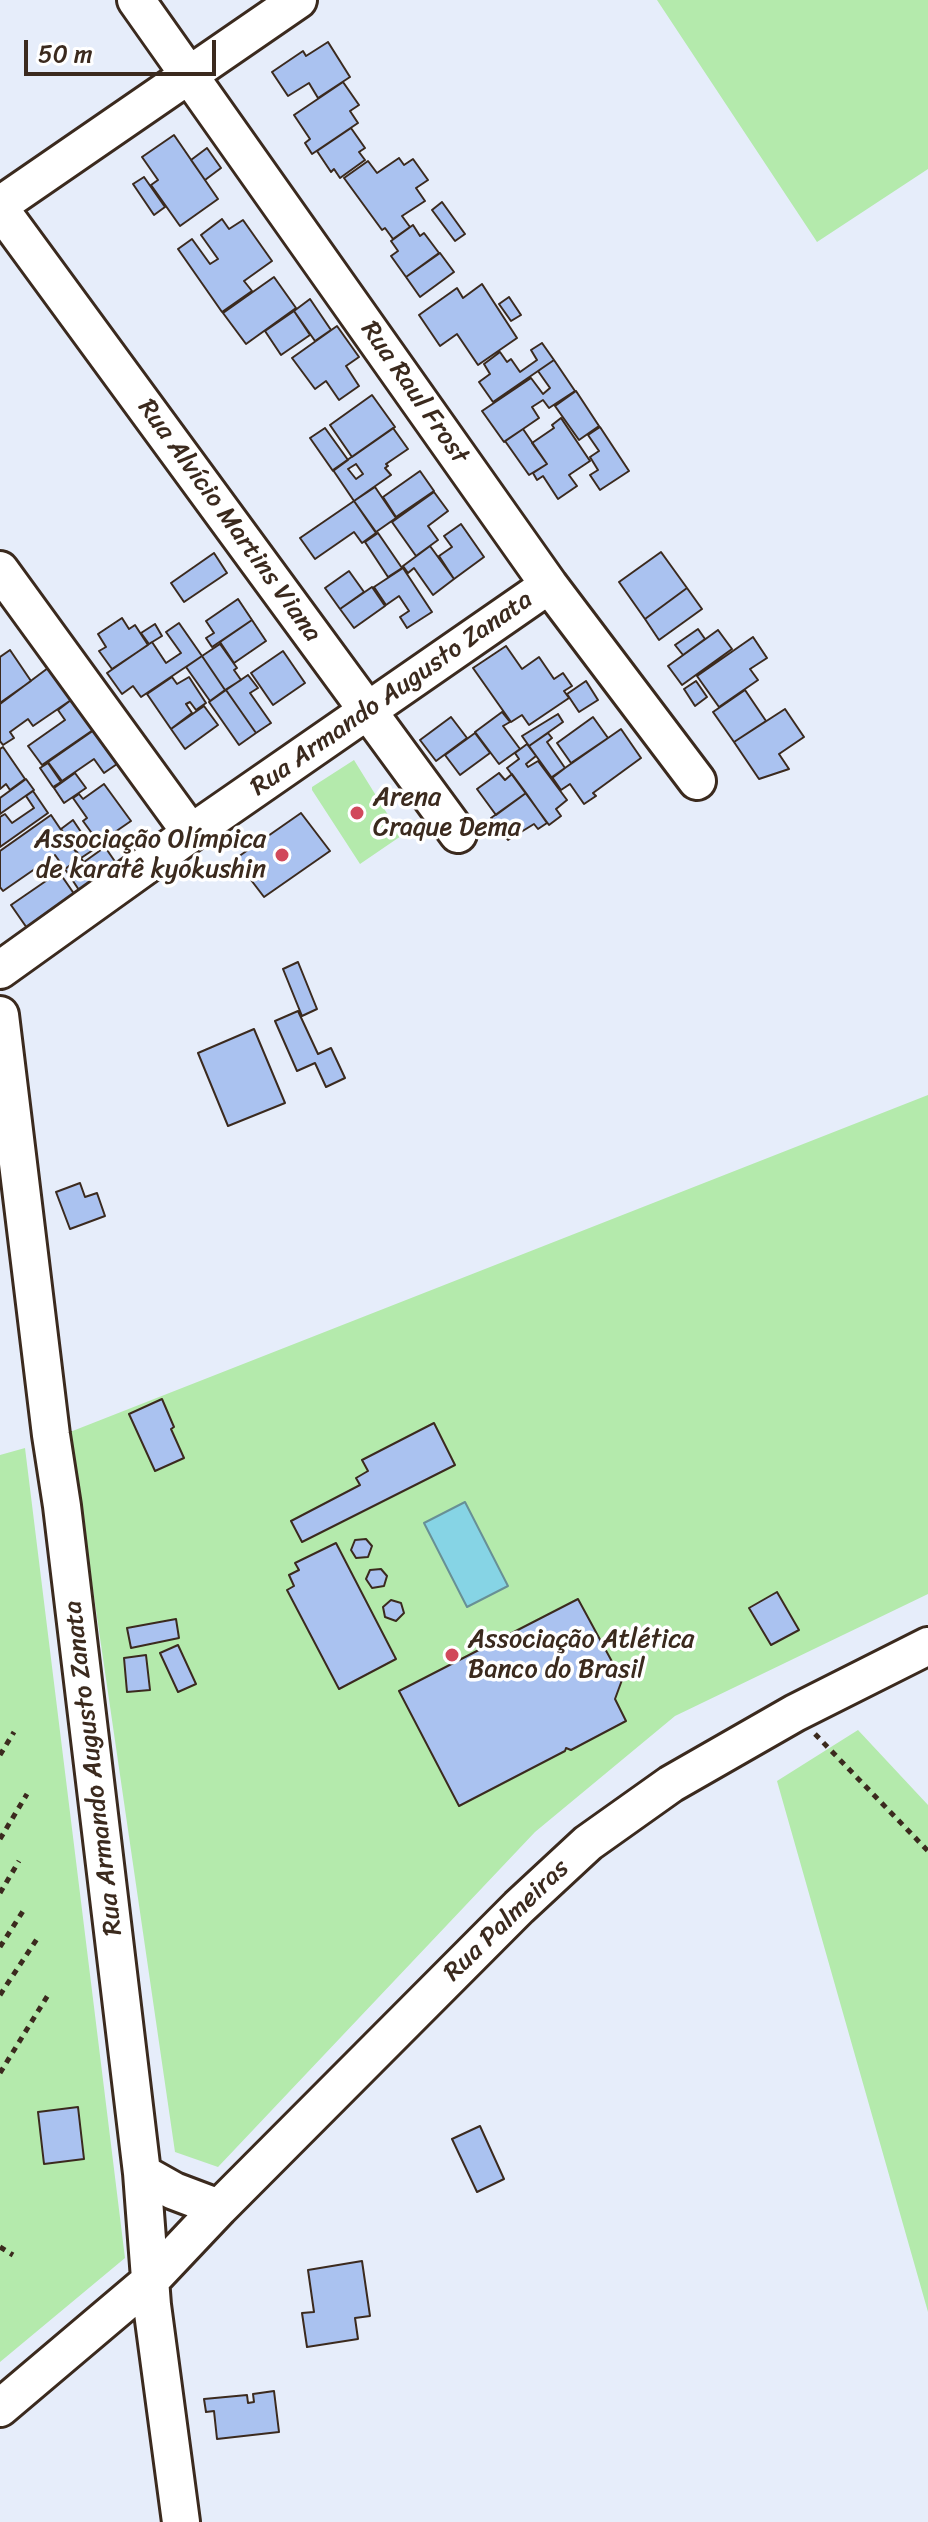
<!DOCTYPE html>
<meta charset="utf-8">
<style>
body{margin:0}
#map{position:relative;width:928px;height:2522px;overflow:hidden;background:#e6edfa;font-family:Sriracha,sans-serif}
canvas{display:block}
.scale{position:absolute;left:24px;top:40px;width:192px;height:36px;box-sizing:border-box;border:4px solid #3b2a1e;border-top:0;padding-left:10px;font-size:24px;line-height:28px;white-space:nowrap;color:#3b2a1e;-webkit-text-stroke:6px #fff;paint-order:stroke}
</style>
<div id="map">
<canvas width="928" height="2522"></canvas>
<div class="scale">50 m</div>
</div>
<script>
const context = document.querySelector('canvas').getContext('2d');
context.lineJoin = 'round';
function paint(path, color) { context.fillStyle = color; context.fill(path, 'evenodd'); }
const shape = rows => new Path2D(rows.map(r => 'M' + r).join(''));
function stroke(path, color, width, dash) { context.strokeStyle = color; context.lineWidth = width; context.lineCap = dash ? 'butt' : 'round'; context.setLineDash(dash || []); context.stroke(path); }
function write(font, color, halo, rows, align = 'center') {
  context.font = font + ' Sriracha,sans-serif'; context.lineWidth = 7; context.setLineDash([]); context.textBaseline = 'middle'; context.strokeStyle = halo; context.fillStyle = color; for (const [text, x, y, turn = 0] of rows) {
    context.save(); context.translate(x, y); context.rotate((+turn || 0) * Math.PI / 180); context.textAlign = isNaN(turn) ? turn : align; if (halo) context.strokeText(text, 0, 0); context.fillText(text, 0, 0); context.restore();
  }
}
const green = shape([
 [657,0,928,0,928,169,817,242],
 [354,760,401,836,360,864,312,790,312,787],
 [928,1095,928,1594,675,1716,535,1832,218,2167,175,2152,70,1432],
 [25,1448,125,2258,0,2362,0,1455],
 [858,1730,928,1805,928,2312,777,1781]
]);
const water = shape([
 [465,1502,508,1586,467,1607,424,1523,465,1502]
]);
const building = shape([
 [328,42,350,77,318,98,309,83,288,96,272,72,303,51,306,56,328,42],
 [343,82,359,105,350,111,358,123,312,154,305,143,310,139,294,115,343,82],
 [351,128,365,148,359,152,365,160,340,178,334,169,331,172,317,151,351,128],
 [174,135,218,199,180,226,151,185,158,180,142,157,174,135],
 [207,148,221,168,205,180,191,160,207,148],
 [399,158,404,165,413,159,428,180,416,188,425,201,402,216,410,227,393,239,385,228,382,230,344,178,368,161,377,173,399,158],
 [144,177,165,207,154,215,133,184,144,177],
 [442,202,465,234,455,241,432,210,442,202],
 [222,219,229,229,243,220,272,261,244,281,252,291,222,312,178,249,192,239,210,264,218,259,201,235,222,219],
 [413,225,420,236,424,233,439,253,406,277,391,256,398,251,391,241,413,225],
 [440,253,454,272,420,297,406,277,440,253],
 [274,277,296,308,246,344,223,313,274,277],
 [482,284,517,338,478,365,457,334,440,346,419,315,457,288,463,298,482,284],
 [509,297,521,315,511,321,499,304,509,297],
 [310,299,331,330,315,341,294,311,310,299],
 [294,311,310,335,281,355,265,331,294,311],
 [337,326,359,357,346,366,359,386,339,400,326,381,315,389,292,358,337,326],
 [542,343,554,360,493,402,479,382,490,374,484,364,500,352,507,362,511,359,520,372,537,360,531,350,542,343],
 [554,360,575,391,549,408,543,400,532,407,539,418,504,442,482,411,531,378,543,394,550,388,538,371,554,360],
 [576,391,599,426,579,440,555,406,576,391],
 [372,395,395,427,352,457,330,425,372,395],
 [561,418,590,461,569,475,577,486,558,499,543,476,537,480,533,473,547,464,532,443,554,428,552,425,561,418],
 [600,427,629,471,600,490,590,475,598,470,590,457,599,451,588,435,600,427],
 [325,428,348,460,333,471,310,438,325,428],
 [393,428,408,449,386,464,388,466,385,468,391,475,354,501,333,470,393,428],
 [356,464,363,474,356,479,348,469,356,464],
 [523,429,547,464,529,475,505,441,523,429],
 [420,471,434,491,396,517,383,497,420,471],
 [375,487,396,518,376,532,354,501,375,487],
 [434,492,448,511,428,526,438,540,416,556,392,522,434,492],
 [354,501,376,533,362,543,354,532,315,559,300,538,354,501],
 [461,524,484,557,454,579,439,556,452,547,444,536,461,524],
 [378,533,402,568,388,577,365,542,378,533],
 [430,546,454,579,433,595,414,568,408,573,403,566,430,546],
 [661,552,687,588,645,619,619,582,661,552],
 [214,553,227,573,184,602,171,583,214,553],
 [403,568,432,612,407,628,400,617,409,611,399,596,386,605,374,587,403,568],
 [349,571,364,592,340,609,325,588,349,571],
 [372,587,385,606,354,628,340,609,372,587],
 [687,588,702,609,659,640,645,619,687,588],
 [238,599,252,620,212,647,206,638,214,633,206,621,238,599],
 [122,618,129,629,135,625,148,645,112,669,99,651,106,647,98,634,122,618],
 [252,620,266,641,234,663,220,642,252,620],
 [179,623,202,656,141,697,133,686,122,694,107,673,152,642,166,663,181,653,166,632,179,623],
 [155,624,162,636,149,644,141,633,155,624],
 [698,629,705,639,683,655,675,645,698,629],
 [718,630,732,649,682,685,668,666,718,630],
 [753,637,767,658,750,669,758,680,719,707,697,676,753,637],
 [220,644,237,668,234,670,241,680,225,690,202,656,220,644],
 [506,646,522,669,539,657,554,679,563,673,572,686,564,691,569,698,529,725,522,715,511,722,473,668,506,646],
 [10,650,31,681,0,703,0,657,10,650],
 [283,651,305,683,273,705,251,673,283,651],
 [202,656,225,690,210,701,186,667,202,656],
 [48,668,71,700,33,726,28,719,10,732,14,738,3,745,0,741,0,704,48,668],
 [248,675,258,688,250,693,271,723,256,733,226,690,248,675],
 [172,677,177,684,189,677,206,703,196,710,190,702,186,704,192,713,171,729,147,694,172,677],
 [586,681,598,700,579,712,567,694,586,681],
 [696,681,707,697,695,706,684,689,696,681],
 [226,690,256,733,239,745,209,702,226,690],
 [745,690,766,721,734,742,713,712,745,690],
 [71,700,93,730,42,765,28,746,65,720,58,710,71,700],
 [204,706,218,725,185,749,171,729,204,706],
 [785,709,804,737,779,754,789,769,759,779,734,742,785,709],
 [502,712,510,722,503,726,520,749,499,764,475,732,502,712],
 [558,714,563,722,529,746,522,736,558,714],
 [451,717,467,738,436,761,420,740,451,717],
 [593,717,608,738,571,763,557,743,593,717],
 [621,729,641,758,593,793,596,796,584,804,570,784,561,790,552,777,621,729],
 [94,730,117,764,104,773,94,759,62,781,48,762,94,730],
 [475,733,490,753,460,775,445,755,475,733],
 [548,733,552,738,547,742,565,768,552,778,529,746,548,733],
 [527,744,536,756,526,764,528,767,538,761,567,800,556,809,561,816,549,825,507,768,519,759,515,753,527,744],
 [3,747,25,779,10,790,6,784,0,789,0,749,3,747],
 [48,763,61,782,53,787,40,768,48,763],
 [75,773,86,788,64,803,54,788,75,773],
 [499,773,505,780,512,774,526,793,496,815,477,789,499,773],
 [26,779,34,790,0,814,0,798,26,779],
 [104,784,131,821,99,843,83,821,87,818,73,798,79,794,83,799,104,784],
 [33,791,48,813,0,847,0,817,5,814,12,823,34,808,26,796,33,791],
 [526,793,547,823,538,829,534,824,508,840,491,818,526,793],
 [301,813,330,851,264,897,235,859,301,813],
 [51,815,80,858,65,869,55,855,3,891,0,887,0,851,51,815],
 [73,820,93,850,81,858,61,829,73,820],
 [105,847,116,863,95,878,84,862,105,847],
 [81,858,99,885,83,896,65,869,81,858],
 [59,872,77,898,29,931,11,905,59,872],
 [298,962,317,1009,302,1016,283,969,298,962],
 [298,1011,318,1054,331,1048,345,1078,326,1087,315,1063,297,1071,275,1021,298,1011],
 [254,1029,285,1103,228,1126,198,1053,254,1029],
 [80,1183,85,1197,97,1193,105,1216,70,1229,56,1192,80,1183],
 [162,1399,174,1427,171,1429,184,1458,155,1471,129,1414,162,1399],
 [434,1423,455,1465,302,1542,291,1521,360,1485,356,1478,368,1471,362,1460,434,1423],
 [366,1539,372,1546,368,1557,356,1558,351,1550,355,1540,366,1539],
 [336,1543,396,1659,339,1689,287,1590,294,1586,289,1575,299,1570,295,1563,336,1543],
 [381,1569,387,1576,384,1586,372,1588,366,1579,370,1570,381,1569],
 [777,1592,799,1630,771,1645,749,1608,777,1592],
 [578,1599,622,1680,615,1699,626,1721,571,1750,566,1748,565,1751,459,1806,399,1691,578,1599],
 [391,1600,401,1603,404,1613,396,1621,385,1617,383,1607,391,1600],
 [176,1619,179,1638,131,1648,127,1628,176,1619],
 [178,1645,196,1684,178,1692,160,1653,178,1645],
 [146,1655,150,1690,127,1692,124,1658,146,1655],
 [78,2107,84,2159,44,2164,38,2112,78,2107],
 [480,2126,504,2179,477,2192,452,2139,480,2126],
 [362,2261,370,2316,355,2318,358,2339,307,2347,302,2313,314,2312,308,2270,362,2261],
 [274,2391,279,2432,217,2439,214,2411,206,2412,204,2399,247,2395,248,2403,254,2402,253,2394,274,2391]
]);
const path = shape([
 [815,1734,928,1851],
 [0,1755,14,1732],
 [0,1839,27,1794],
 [0,1893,19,1861],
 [0,1947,25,1908],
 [0,1995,37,1939],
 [0,2073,48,1995],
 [0,2247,13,2255]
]);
const minor = shape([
 [136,0,549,585,697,781],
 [0,205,298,0],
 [0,209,458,834],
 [0,570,191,833],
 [0,970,191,833,549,585],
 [0,1015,51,1435,62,1506,142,2173,152,2305,181,2522],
 [142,2173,174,2191,219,2208],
 [0,2408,150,2281,219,2208,519,1907,588,1843,671,1784,795,1713,928,1646]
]);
const markers = [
 [357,813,8,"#d1495b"],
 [282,855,8,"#d1495b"],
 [452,1655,8,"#d1495b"]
];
const streetNames = [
 ["Rua Raul Frost",414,393,55],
 ["Rua Alvício Martins Viana",229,521,54],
 ["Rua Armando Augusto Zanata",392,694,-35],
 ["Rua Armando Augusto Zanata",94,1768,-97],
 ["Rua Palmeiras",507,1921,-44]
];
const poiNames = [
 ["Arena",373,798],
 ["Craque Dema",373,828],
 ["Associação Olímpica",266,840,"right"],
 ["de karatê kyokushin",266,870,"right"],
 ["Associação Atlética",468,1640],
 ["Banco do Brasil",468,1670]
];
paint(green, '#b4eaac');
paint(water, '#86d4e5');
stroke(water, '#689095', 2);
paint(building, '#aac2f0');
stroke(building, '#3b2a1e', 2);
stroke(minor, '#3b2a1e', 42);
stroke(path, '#3b2a1e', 5, [6, 6]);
stroke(minor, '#fff', 36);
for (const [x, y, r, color] of markers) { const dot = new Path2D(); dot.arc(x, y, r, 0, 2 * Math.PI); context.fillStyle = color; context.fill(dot); stroke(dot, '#fff', 3); }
write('26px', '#3b2a1e', '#fff', streetNames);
write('26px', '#3b2a1e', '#fff', poiNames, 'left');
</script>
